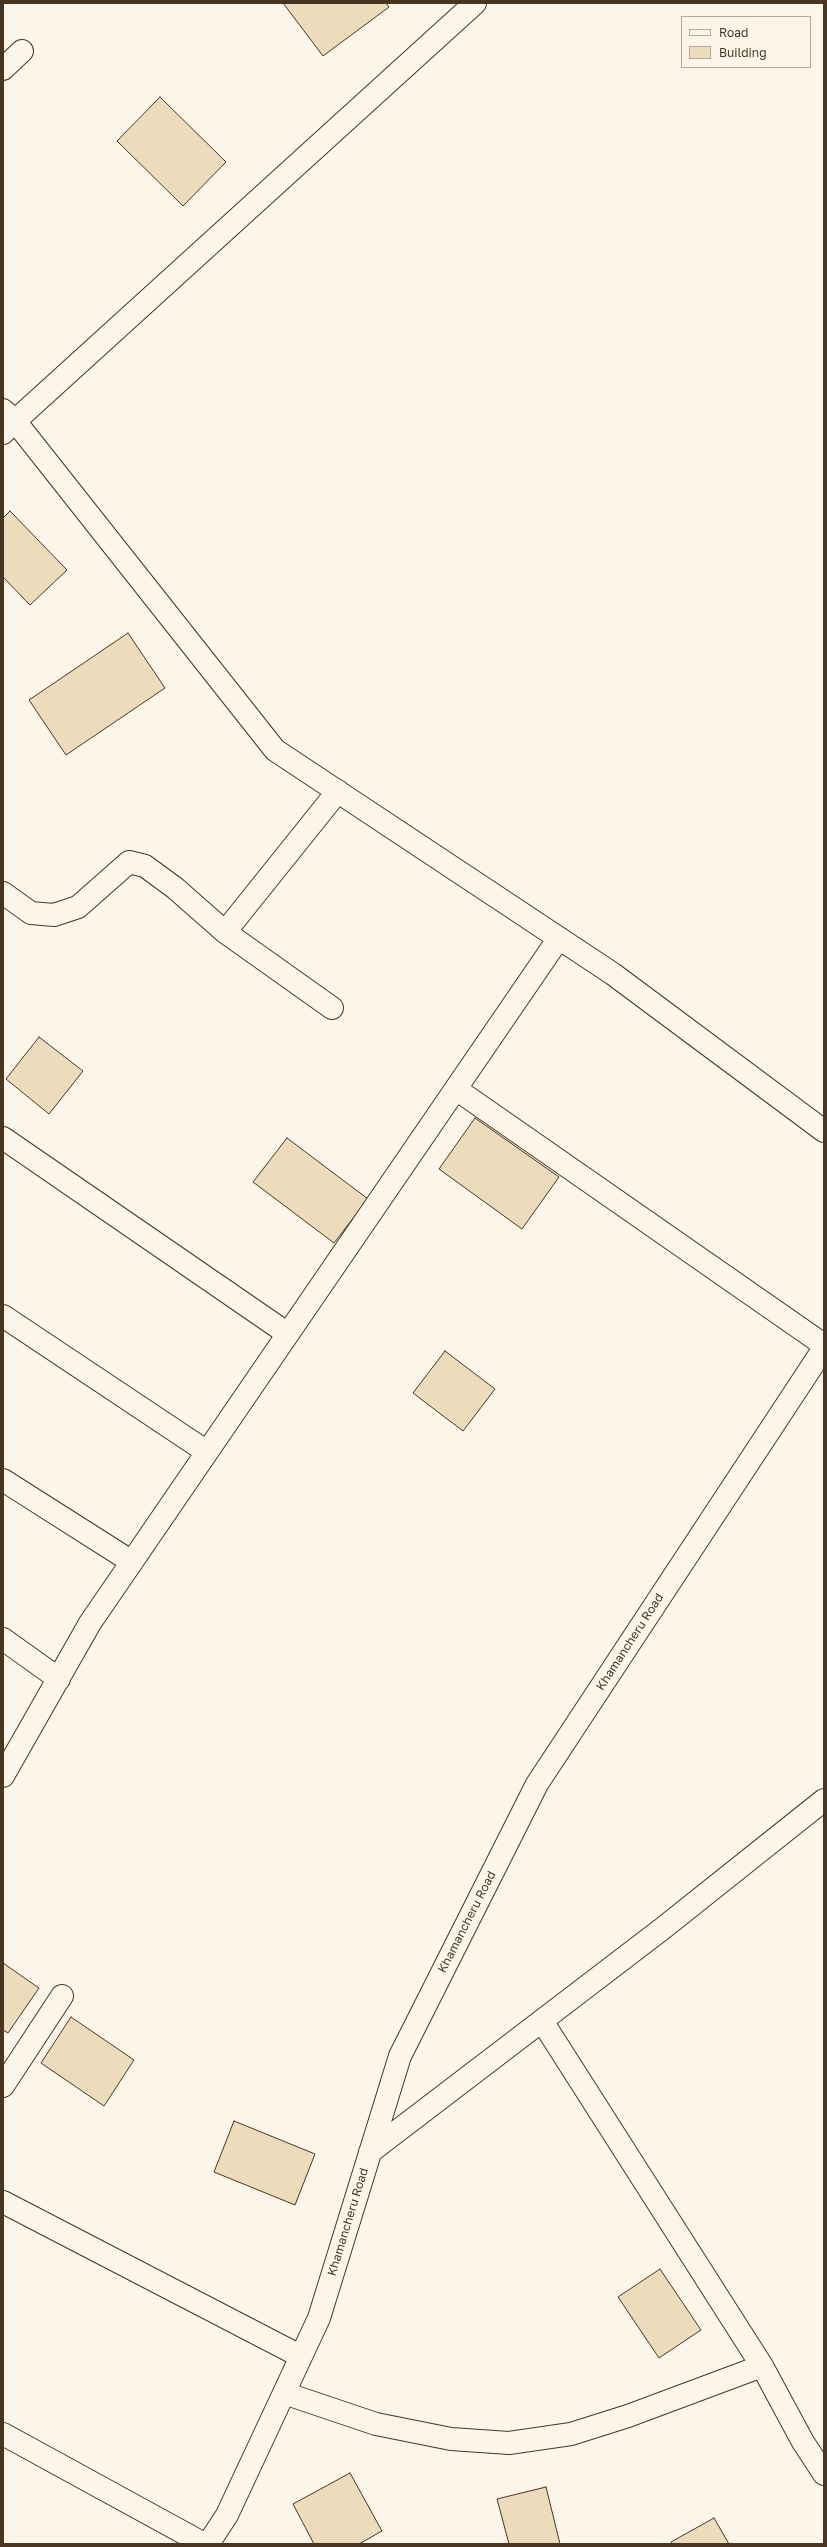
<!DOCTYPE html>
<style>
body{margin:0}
#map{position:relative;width:827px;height:2547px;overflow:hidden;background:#fbf6e9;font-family:"Golos Text",sans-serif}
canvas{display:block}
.frame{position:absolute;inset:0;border:4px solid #4a3520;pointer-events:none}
.legend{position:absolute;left:681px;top:16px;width:130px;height:52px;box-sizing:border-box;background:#fbf6e9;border:1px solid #b4a999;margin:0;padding:5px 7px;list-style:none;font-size:12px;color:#4a3520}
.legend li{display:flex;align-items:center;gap:8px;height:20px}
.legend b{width:20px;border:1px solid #b4a999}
</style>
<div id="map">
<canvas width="827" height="2547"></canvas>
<div class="frame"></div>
<ul class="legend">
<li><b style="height:5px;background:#fbf6e9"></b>Road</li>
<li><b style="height:11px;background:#ecdcbc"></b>Building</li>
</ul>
</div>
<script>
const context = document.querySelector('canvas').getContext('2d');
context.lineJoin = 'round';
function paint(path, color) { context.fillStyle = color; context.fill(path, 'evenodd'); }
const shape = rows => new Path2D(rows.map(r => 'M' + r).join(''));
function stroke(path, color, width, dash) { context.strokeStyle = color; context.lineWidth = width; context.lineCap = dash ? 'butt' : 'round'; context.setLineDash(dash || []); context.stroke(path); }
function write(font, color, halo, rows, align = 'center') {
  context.font = font + ' "Golos Text",sans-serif'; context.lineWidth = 3; context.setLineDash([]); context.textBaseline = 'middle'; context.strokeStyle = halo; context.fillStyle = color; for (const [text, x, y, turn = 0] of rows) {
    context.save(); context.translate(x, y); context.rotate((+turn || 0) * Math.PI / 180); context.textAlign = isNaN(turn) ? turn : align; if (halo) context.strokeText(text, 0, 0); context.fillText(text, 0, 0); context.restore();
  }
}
const building = shape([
 [283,3,386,3,389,7,323,56,283,3],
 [160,97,226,162,183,206,117,141,160,97],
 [10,511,67,570,30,605,3,577,3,518,10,511],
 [128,633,165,688,66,755,29,700,128,633],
 [39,1037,83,1071,49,1114,6,1079,39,1037],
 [475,1118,559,1177,522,1229,439,1169,475,1118],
 [287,1138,368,1199,334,1243,253,1182,287,1138],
 [445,1351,495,1389,463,1431,413,1393,445,1351],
 [3,1963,39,1988,8,2033,3,2030,3,1963],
 [71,2017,134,2060,104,2106,41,2063,71,2017],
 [234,2121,315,2154,295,2205,214,2172,234,2121],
 [660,2269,701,2330,659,2358,618,2297,660,2269],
 [350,2473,382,2531,359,2544,314,2544,293,2504,350,2473],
 [546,2487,560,2544,509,2544,497,2499,546,2487],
 [714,2518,729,2544,672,2544,671,2542,714,2518]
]);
const minor = shape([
 [475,3,15,421,275,750,613,974,824,1131],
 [3,69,22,51],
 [3,410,15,421,3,433],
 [3,893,31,913,54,915,78,907,129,862,145,866,175,888,225,932,338,791],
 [225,932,332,1008],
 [456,1089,824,1345],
 [3,1138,288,1334],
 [3,1316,207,1452],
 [3,1480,132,1562],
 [3,1639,59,1679],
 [3,1776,90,1623,559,938],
 [542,2021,762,2366,803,2442,824,2474],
 [3,2086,62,1996],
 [370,2152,662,1929,824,1800],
 [3,2202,300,2356],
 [284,2393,376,2424,451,2439,509,2443,571,2434,628,2416,762,2366],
 [3,2434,204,2544],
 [208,2544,227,2515,319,2318,400,2056,537,1784,824,1348]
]);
const streetNames = [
 ["Khamancheru Road",630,1642,-57],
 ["Khamancheru Road",467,1922,-63],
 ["Khamancheru Road",348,2222,-73]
];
paint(building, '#ecdcbc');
stroke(building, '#4a3520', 1);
stroke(minor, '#4a3520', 24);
stroke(minor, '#fbf6e9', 22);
write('12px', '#4a3520', '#fbf6e9', streetNames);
</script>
